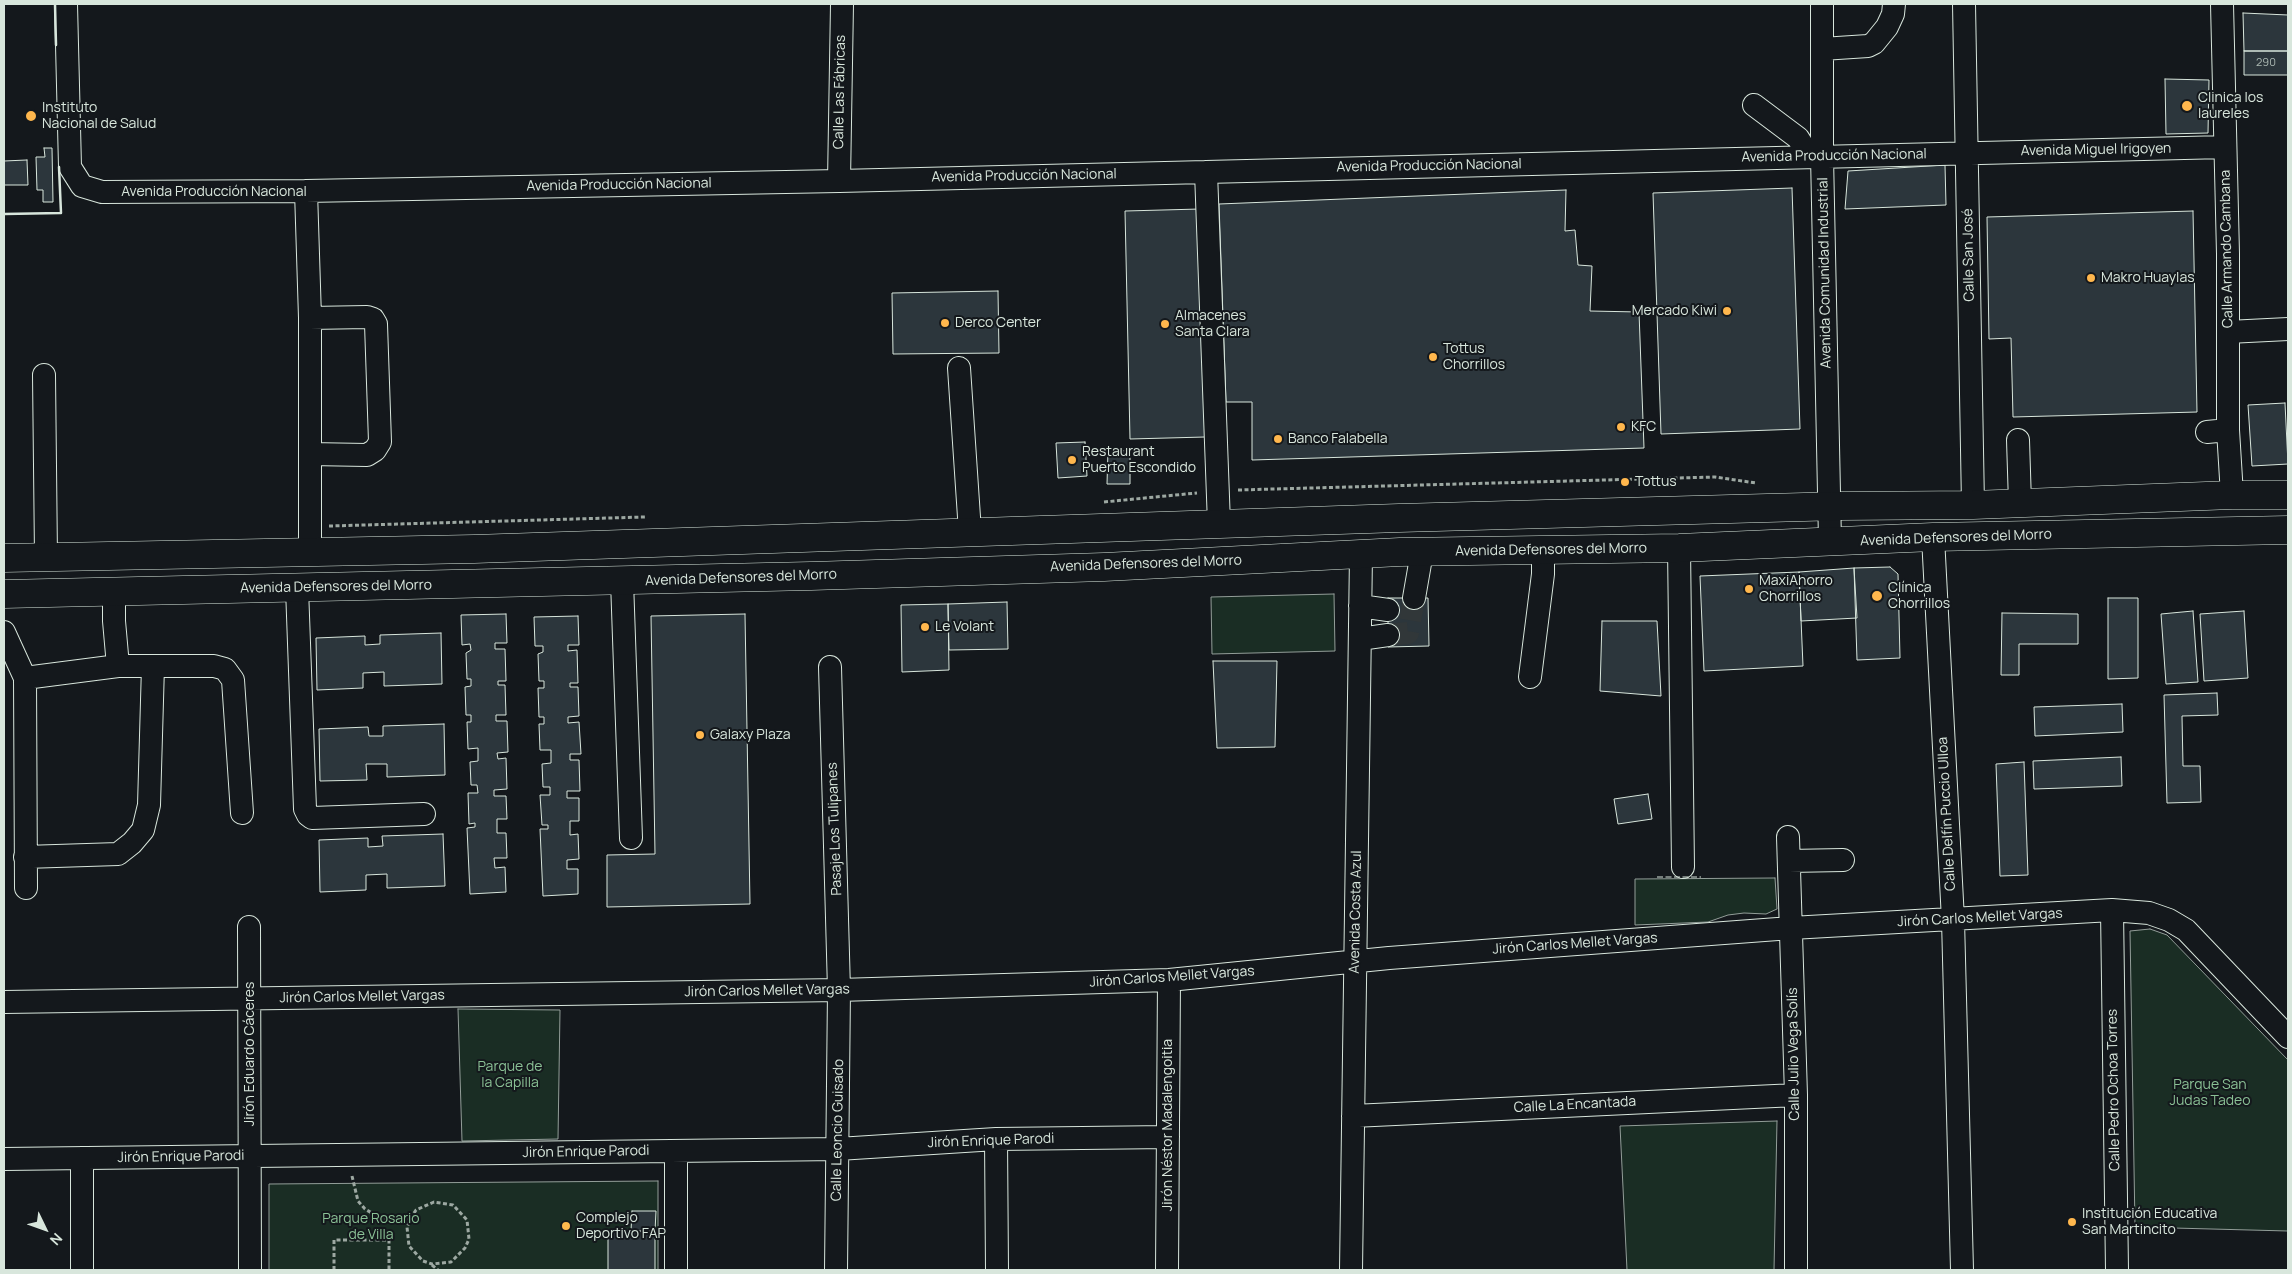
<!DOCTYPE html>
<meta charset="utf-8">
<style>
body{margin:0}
#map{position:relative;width:2292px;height:1274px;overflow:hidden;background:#14181c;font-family:Manrope,sans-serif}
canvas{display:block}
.frame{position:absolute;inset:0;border:5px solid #d8e6dc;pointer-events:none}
.north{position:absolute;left:20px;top:1204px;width:50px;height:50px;-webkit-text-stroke:4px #14181c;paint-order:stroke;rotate:132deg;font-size:14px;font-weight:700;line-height:20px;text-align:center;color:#d8e6dc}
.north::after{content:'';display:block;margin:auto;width:18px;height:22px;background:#d8e6dc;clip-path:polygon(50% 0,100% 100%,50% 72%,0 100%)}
</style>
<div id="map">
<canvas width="2292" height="1274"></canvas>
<div class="frame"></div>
<div class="north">N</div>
</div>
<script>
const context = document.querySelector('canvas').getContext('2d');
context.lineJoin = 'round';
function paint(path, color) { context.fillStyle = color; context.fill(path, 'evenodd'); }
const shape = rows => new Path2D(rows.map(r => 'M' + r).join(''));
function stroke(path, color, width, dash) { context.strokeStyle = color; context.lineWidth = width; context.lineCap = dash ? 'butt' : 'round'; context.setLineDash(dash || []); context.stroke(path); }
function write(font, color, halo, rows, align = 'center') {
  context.font = font + ' Manrope,sans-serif'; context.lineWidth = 4; context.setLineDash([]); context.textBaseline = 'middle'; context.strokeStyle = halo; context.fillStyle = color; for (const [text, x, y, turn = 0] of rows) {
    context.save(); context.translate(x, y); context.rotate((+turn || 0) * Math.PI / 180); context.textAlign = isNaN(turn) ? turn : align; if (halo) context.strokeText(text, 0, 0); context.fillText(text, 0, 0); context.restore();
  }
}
const green = shape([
 [1334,594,1335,651,1212,654,1211,597,1334,594],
 [1775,878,1777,909,1766,914,1744,913,1728,915,1708,922,1635,925,1635,879,1775,878],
 [2150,929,2167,935,2288,1060,2288,1231,2135,1227,2130,931,2150,929],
 [458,1009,560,1010,558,1139,462,1141,458,1009],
 [1777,1121,1774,1270,1627,1270,1620,1126,1777,1121],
 [658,1181,658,1270,269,1270,269,1184,658,1181]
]);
const building = shape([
 [2243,13,2288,15,2288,51,2244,51,2243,13],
 [2244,51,2288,51,2288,75,2244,75,2244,51],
 [2165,79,2209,80,2208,133,2166,134,2165,79],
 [44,148,52,148,53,202,43,202,43,190,37,190,36,157,45,157,44,148],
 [27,160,28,185,4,185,4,161,27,160],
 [1945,165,1946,205,1845,209,1848,171,1945,165],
 [1792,188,1800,429,1661,434,1653,193,1792,188],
 [1566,190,1565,231,1575,230,1578,265,1592,266,1590,311,1639,312,1644,448,1252,460,1252,402,1226,402,1219,204,1566,190],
 [1200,209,1205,437,1130,439,1125,211,1200,209],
 [2193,211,2197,412,2013,417,2011,338,1989,339,1987,217,2193,211],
 [998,291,999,353,893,354,892,293,998,291],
 [2285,403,2288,464,2252,466,2248,405,2285,403],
 [1085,442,1087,476,1058,478,1056,443,1085,442],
 [1108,450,1130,451,1130,484,1107,484,1108,450],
 [1890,567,1898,574,1900,658,1857,660,1854,568,1890,567],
 [1854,568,1857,618,1801,621,1799,572,1854,568],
 [1799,572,1803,666,1704,671,1700,576,1799,572],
 [1388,598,1428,598,1429,646,1388,647,1388,598],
 [2108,598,2138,598,2138,678,2108,679,2108,598],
 [1007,602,1008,649,949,650,948,604,1007,602],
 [948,604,949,670,902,672,901,605,948,604],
 [2193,611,2198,682,2166,684,2161,614,2193,611],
 [2244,611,2248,678,2204,681,2200,614,2244,611],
 [2002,613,2078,614,2078,644,2019,644,2019,675,2001,675,2002,613],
 [506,614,507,643,495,643,495,649,505,649,506,681,498,681,498,685,505,685,506,715,496,715,496,721,507,721,508,752,497,753,498,759,506,758,507,789,494,790,494,796,506,796,507,819,497,819,497,833,506,833,507,858,494,858,495,868,505,867,506,892,470,894,467,828,475,827,475,823,469,824,468,793,478,793,477,785,471,785,470,762,478,761,478,748,468,749,467,722,471,722,471,715,466,715,465,687,471,686,471,679,467,679,466,653,471,650,470,644,462,645,461,615,506,614],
 [745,614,750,904,607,907,607,855,655,854,651,616,745,614],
 [578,616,579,645,568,645,568,651,577,650,578,683,570,683,570,687,578,687,579,716,568,717,568,723,579,722,581,754,570,754,570,760,579,760,580,791,567,791,567,798,579,798,579,821,570,821,570,835,578,834,579,859,567,860,567,869,578,869,578,894,543,896,540,829,548,829,548,825,542,825,540,795,550,795,550,787,543,787,542,764,551,763,551,750,540,750,539,724,544,724,544,717,539,717,538,688,544,688,544,681,539,681,538,654,543,652,543,646,535,646,534,617,578,616],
 [1602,621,1657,621,1661,696,1600,691,1602,621],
 [441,633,442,684,384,686,384,672,363,673,363,688,317,690,316,638,365,636,365,645,380,644,380,635,441,633],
 [1213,661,1277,661,1275,747,1217,748,1213,661],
 [2217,693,2218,715,2182,716,2183,766,2200,766,2201,802,2167,803,2164,695,2217,693],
 [2122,704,2123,732,2035,736,2034,707,2122,704],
 [444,724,445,775,387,777,387,764,366,764,367,780,320,781,319,729,368,727,369,736,383,736,383,726,444,724],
 [2121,757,2122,786,2034,789,2033,761,2121,757],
 [2024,762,2028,875,2000,876,1996,764,2024,762],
 [1648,794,1652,819,1618,824,1614,799,1648,794],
 [443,834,445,886,387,888,387,874,366,875,366,890,320,892,319,840,368,838,368,847,383,846,382,836,443,834],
 [632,1211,656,1211,655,1231,631,1231,632,1211],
 [608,1231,655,1231,655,1270,608,1270,608,1231]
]);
const minorTunnel = shape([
 [1388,635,1408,633,1414,598]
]);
const path = shape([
 [1238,490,1715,477,1756,483],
 [1104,502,1197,493],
 [329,526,645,517],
 [352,1176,358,1201,365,1209,382,1219,401,1220,411,1218,416,1210,434,1202,453,1205,467,1220,469,1239,465,1248,451,1262,432,1264,423,1261,409,1246,407,1227,411,1218],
 [432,1265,438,1270],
 [334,1270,334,1240,389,1240,389,1270]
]);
const minor = shape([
 [66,4,70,167,82,186,102,192,306,191,839,181,2225,147],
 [1822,4,1822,156,1830,541],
 [1964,4,1973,505],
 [2222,4,2228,254,2228,430,2232,495],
 [1822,49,1868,46,1874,43,1887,27,1893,14,1894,4],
 [1754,105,1798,138,1810,157],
 [1206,172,1219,524],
 [839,181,842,4],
 [306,191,310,318,310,551],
 [310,318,367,317,373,319,376,324,380,442,375,450,367,455,310,454],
 [2228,332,2288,329],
 [959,368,970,532],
 [44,375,46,557],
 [2207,432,2228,430],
 [2018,440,2020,503],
 [1933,537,1953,920,1962,1270],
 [1679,548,1683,867],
 [622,581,631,838],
 [297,588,305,809,308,815,312,818,424,814],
 [114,592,114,621,118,666,214,666,225,669,233,680,242,813],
 [1414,598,1422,552],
 [1360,606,1388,610],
 [4,632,25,678],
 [1360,639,1388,635],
 [830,667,839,990,836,1270],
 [1530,677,1543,574,1543,550],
 [1788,837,1796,1095,1796,1270],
 [25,857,118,854,132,843,143,830,149,805,153,666],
 [1789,861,1843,860],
 [26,888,25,678,118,666],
 [2112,910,2117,1270],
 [249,927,250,1270],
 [4,1002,839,990,1169,980,1389,958,1791,928,2112,910,2149,913,2169,920,2186,930,2288,1037],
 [1353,1116,1796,1095],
 [996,1139,997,1270],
 [676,1151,676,1270],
 [82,1158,82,1270],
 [4,1159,838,1149,996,1139,1168,1137],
 [1167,1270,1169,980],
 [1351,1270,1361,554]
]);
const major = shape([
 [4,558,474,549,1399,518,1841,506,1973,505,2232,495,2288,495],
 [4,594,811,576,1104,567,1400,552,1679,548,1933,537,2288,530]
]);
const fence = shape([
 [1657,877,1701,877]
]);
const wall = shape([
 [55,4,56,45],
 [4,214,61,213,59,167]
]);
const markers = [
 [2187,106,6,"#ffb74d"],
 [31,116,6,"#ffb74d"],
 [2091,278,5,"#ffb74d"],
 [1727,311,5,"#ffb74d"],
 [945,323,5,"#ffb74d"],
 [1165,324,5,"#ffb74d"],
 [1433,357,5,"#ffb74d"],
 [1621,427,5,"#ffb74d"],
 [1278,439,5,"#ffb74d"],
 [1072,460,5,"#ffb74d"],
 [1625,482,5,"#ffb74d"],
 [1749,589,5,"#ffb74d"],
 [1877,596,6,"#ffb74d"],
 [925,627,5,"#ffb74d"],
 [700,735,5,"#ffb74d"],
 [2072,1222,5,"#ffb74d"],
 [566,1226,5,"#ffb74d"]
];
const numberNames = [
 ["290",2266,63]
];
const streetNames = [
 ["Calle Las Fábricas",840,92,-89],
 ["Avenida Miguel Irigoyen",2096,150,-1],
 ["Avenida Producción Nacional",1834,156,-1],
 ["Avenida Producción Nacional",1429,166,-1],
 ["Avenida Producción Nacional",1024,176,-1],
 ["Avenida Producción Nacional",619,185,-1],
 ["Avenida Producción Nacional",214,192],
 ["Calle Armando Cambana",2227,249,-91],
 ["Calle San José",1969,255,-91],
 ["Avenida Comunidad Industrial",1825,273,-91],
 ["Avenida Defensores del Morro",1956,538,-2],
 ["Avenida Defensores del Morro",1551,550,-1],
 ["Avenida Defensores del Morro",1146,564,-2],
 ["Avenida Defensores del Morro",741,578,-2],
 ["Avenida Defensores del Morro",336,587,-1],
 ["Calle Delfín Puccio Ulloa",1947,814,-93],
 ["Pasaje Los Tulipanes",835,829,-92],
 ["Avenida Costa Azul",1356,912,-89],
 ["Jirón Carlos Mellet Vargas",1980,918,-3],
 ["Jirón Carlos Mellet Vargas",1575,944,-4],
 ["Jirón Carlos Mellet Vargas",1172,977,-4],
 ["Jirón Carlos Mellet Vargas",767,991,-1],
 ["Jirón Carlos Mellet Vargas",362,997,-1],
 ["Jirón Eduardo Cáceres",250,1054,-90],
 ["Calle Julio Vega Solís",1794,1054,-91],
 ["Calle Pedro Ochoa Torres",2114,1090,-91],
 ["Calle La Encantada",1575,1105,-3],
 ["Jirón Néstor Madalengoitia",1168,1125,-90],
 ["Calle Leoncio Guisado",838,1130,-89],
 ["Jirón Enrique Parodi",991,1141,-2],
 ["Jirón Enrique Parodi",586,1152,-1],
 ["Jirón Enrique Parodi",181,1157,-1]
];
const poiNames = [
 ["Clinica los",2198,98],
 ["laureles",2198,114],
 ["Instituto",42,108],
 ["Nacional de Salud",42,124],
 ["Makro Huaylas",2101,278],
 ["Mercado Kiwi",1717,311,"right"],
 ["Almacenes",1175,316],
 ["Santa Clara",1175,332],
 ["Derco Center",955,323],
 ["Tottus",1443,349],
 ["Chorrillos",1443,365],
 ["KFC",1631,427],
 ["Banco Falabella",1288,439],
 ["Restaurant",1082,452],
 ["Puerto Escondido",1082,468],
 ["Tottus",1635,482],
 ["MaxiAhorro",1759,581],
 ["Chorrillos",1759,597],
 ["Clínica",1888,588],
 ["Chorrillos",1888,604],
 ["Le Volant",935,627],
 ["Galaxy Plaza",710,735],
 ["Institución Educativa",2082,1214],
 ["San Martincito",2082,1230],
 ["Complejo",576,1218],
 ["Deportivo FAP",576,1234]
];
const parkNames = [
 ["Parque de",510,1067],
 ["la Capilla",510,1083],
 ["Parque San",2210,1085],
 ["Judas Tadeo",2210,1101],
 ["Parque Rosario",371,1219],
 ["de Villa",371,1235]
];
paint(green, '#1a2d24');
stroke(green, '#939e99', 1);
paint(building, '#2c363c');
stroke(building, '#d8e6dc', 1);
stroke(minorTunnel, '#313739', 22, [22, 11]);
stroke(minor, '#d8e6dc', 24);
stroke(major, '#d8e6dc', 29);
stroke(path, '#9da8a2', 3, [4, 2.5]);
stroke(minor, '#14181c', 22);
stroke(major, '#14181c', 28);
stroke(fence, '#d8e6dc', 1, [6, 2.5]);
stroke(wall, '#d8e6dc', 2.5);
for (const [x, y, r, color] of markers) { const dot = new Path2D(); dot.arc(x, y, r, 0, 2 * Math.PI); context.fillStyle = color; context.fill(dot); stroke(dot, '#14181c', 2); }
write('11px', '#adbab4', null, numberNames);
write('14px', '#d8e6dc', '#14181c', streetNames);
write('14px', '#d8e6dc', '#14181c', poiNames, 'left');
write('14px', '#8ac095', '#14181c', parkNames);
</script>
